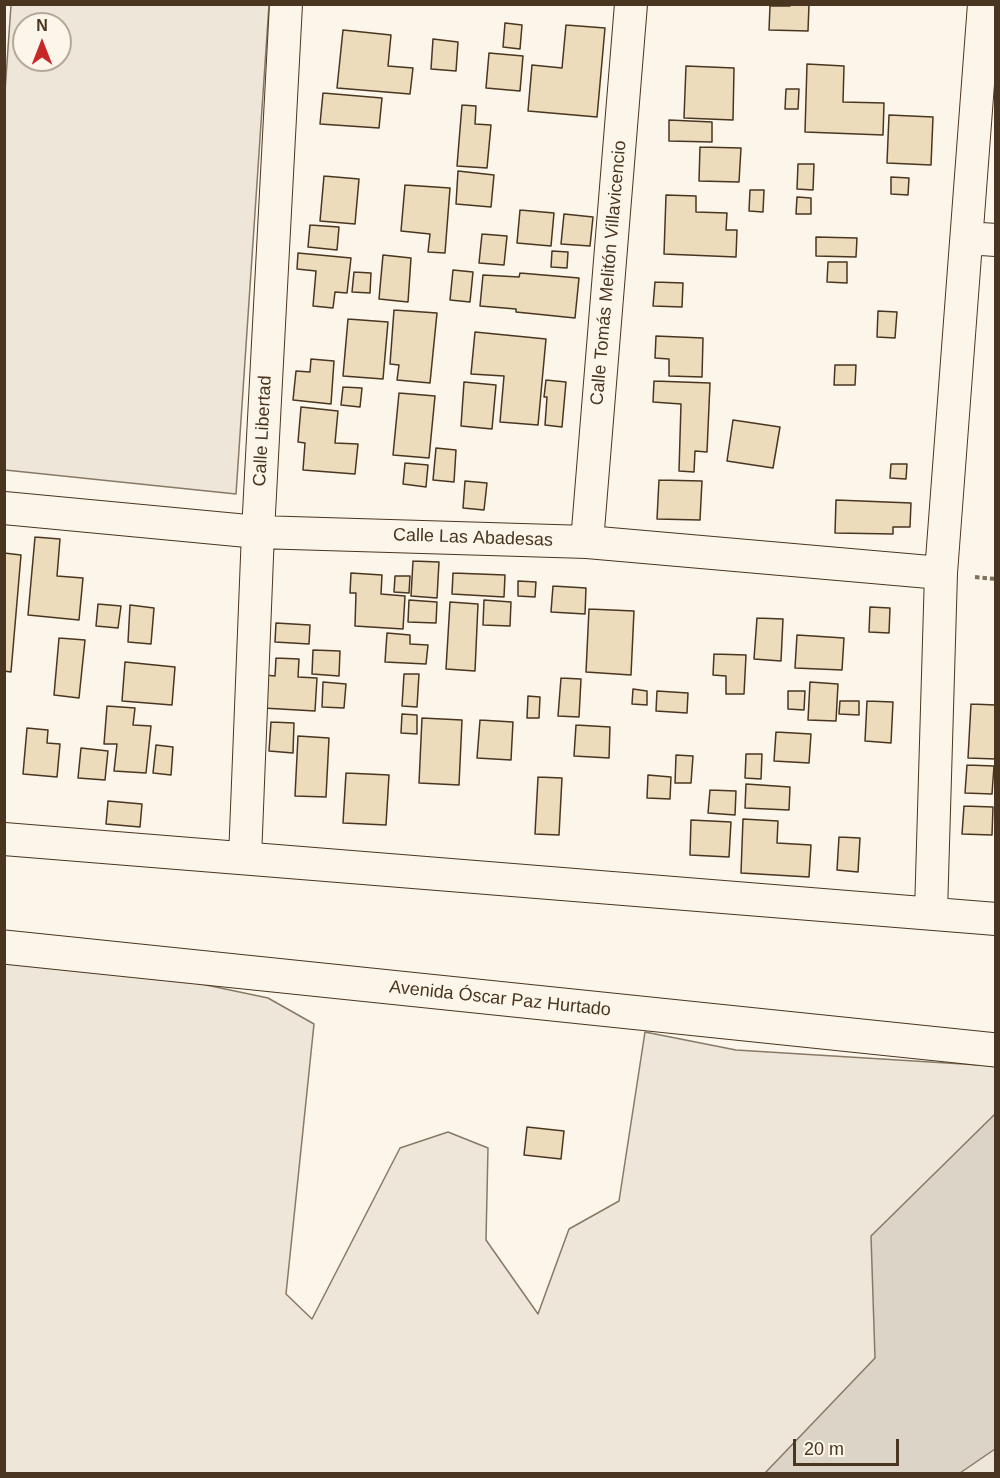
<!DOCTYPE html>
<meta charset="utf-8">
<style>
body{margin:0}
#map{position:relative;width:1000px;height:1478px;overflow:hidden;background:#fbf6e9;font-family:Helvetica,sans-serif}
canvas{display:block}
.frame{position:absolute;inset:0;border:6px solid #4a3520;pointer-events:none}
.north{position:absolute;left:12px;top:12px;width:60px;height:60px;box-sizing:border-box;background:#fbf6e9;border:2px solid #b4a999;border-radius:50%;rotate:0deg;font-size:16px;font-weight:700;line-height:24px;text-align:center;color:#4a3520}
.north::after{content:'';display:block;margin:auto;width:21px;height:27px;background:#c62828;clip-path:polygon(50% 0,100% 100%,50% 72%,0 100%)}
.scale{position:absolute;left:793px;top:1439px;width:106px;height:27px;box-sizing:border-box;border:3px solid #4a3520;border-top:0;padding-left:8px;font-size:18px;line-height:21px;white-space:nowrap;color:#4a3520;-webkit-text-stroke:4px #fbf6e9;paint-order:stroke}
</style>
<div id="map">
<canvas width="1000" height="1478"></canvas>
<div class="frame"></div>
<div class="north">N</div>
<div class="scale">20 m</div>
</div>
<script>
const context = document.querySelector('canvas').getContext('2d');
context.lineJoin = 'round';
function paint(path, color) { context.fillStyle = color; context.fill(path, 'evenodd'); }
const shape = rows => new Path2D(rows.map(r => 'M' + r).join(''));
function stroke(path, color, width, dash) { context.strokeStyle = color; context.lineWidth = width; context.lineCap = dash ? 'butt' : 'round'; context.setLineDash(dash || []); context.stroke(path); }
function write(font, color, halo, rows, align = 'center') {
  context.font = font + ' Helvetica,sans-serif'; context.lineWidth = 4.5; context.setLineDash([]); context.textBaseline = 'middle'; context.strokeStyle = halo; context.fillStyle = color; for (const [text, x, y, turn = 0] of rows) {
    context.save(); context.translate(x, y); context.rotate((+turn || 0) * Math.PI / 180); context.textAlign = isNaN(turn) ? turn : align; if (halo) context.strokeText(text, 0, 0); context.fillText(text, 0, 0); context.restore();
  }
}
const green = shape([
 [11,5,269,5,236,494,5,470,4,106,11,5],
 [24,24,60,24,60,60,24,60,24,24],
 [4,960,135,970,268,998,314,1024,286,1294,312,1319,400,1148,448,1132,488,1148,486,1240,538,1314,569,1229,619,1201,645,1032,736,1050,995,1066,995,1473,5,1473,4,960]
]);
const water = shape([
 [995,1114,995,1449,960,1473,765,1473,875,1358,871,1236,995,1114]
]);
const building = shape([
 [791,4,809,4,808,31,769,30,770,6,790,6,791,4],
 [505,23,522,25,520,49,503,47,505,23],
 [566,25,605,28,597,117,528,111,532,65,562,68,566,25],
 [343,30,391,35,388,66,413,68,410,94,337,88,343,30],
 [433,39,458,42,456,71,431,69,433,39],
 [489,53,523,56,520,91,486,88,489,53],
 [807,64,844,66,843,102,884,103,883,135,805,132,807,64],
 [686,66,734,68,733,120,684,118,686,66],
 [786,89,799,89,798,109,785,109,786,89],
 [323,93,382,98,379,128,320,124,323,93],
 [462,105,476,106,475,124,491,125,487,168,457,166,462,105],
 [889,115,933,117,931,165,887,163,889,115],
 [669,120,712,122,712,142,669,141,669,120],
 [700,147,741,148,739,182,699,181,700,147],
 [798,164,814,164,813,190,797,189,798,164],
 [458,171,494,175,491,207,456,204,458,171],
 [324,176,359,179,355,224,320,221,324,176],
 [891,177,909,178,908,195,891,194,891,177],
 [405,185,450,188,445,253,428,252,430,234,401,231,405,185],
 [750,190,764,190,763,212,749,211,750,190],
 [666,195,696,196,696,212,727,213,726,230,737,230,736,257,664,254,666,195],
 [797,197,811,198,811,214,796,214,797,197],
 [520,210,554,213,551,246,517,243,520,210],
 [564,214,593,217,590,246,561,244,564,214],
 [310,225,339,227,337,250,308,247,310,225],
 [482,234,507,236,504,265,479,263,482,234],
 [816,237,857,238,856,257,816,256,816,237],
 [552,251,568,252,567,268,551,267,552,251],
 [298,253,351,258,347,293,335,292,333,308,313,306,316,271,297,269,298,253],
 [383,255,411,258,408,302,379,299,383,255],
 [828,262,847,262,847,283,827,282,828,262],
 [453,270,473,272,470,302,450,300,453,270],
 [354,272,371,273,370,293,352,292,354,272],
 [520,273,579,278,575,318,516,312,516,309,480,306,483,275,519,277,520,273],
 [655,282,683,283,682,307,653,306,655,282],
 [394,310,437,313,430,383,397,380,399,365,390,364,394,310],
 [878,311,897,312,895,338,877,337,878,311],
 [348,319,388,322,383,379,343,376,348,319],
 [475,332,546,339,538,425,500,422,504,376,471,374,475,332],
 [656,336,703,338,702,377,669,376,669,359,655,358,656,336],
 [311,359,334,361,331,404,293,400,296,371,310,372,311,359],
 [835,365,856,365,855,385,834,385,835,365],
 [546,380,566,382,562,427,545,425,547,397,544,397,546,380],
 [654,381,710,383,707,452,695,451,694,472,679,471,681,404,653,402,654,381],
 [464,382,496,385,492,429,461,426,464,382],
 [343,387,362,388,360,407,341,405,343,387],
 [399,393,435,396,429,458,393,455,399,393],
 [301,407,338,411,335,443,358,444,355,474,303,470,305,443,298,442,301,407],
 [733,420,780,427,773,468,727,461,733,420],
 [436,448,456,450,454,482,433,480,436,448],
 [405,463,428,465,426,487,403,484,405,463],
 [891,464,907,464,906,479,890,478,891,464],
 [659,480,702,481,700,520,657,519,659,480],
 [465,481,487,483,484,510,463,508,465,481],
 [836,500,911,503,910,527,893,527,893,534,835,533,836,500],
 [35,537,60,539,57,576,83,578,79,620,28,615,35,537],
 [4,553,21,555,11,672,4,671,4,553],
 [413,561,439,562,437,598,411,596,413,561],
 [351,573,382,575,381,594,405,596,403,629,355,626,356,593,350,593,351,573],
 [453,573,505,575,504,597,452,594,453,573],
 [395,576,410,576,409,593,394,592,395,576],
 [518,581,536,582,535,597,518,596,518,581],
 [553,586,586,588,585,614,551,612,553,586],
 [409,600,437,602,436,623,408,622,409,600],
 [484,600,511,602,510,626,483,625,484,600],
 [450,602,478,604,475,671,446,669,450,602],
 [98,604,121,606,118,628,96,626,98,604],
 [130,605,154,608,151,644,128,642,130,605],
 [870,607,890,608,889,633,869,632,870,607],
 [589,609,634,611,631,675,586,672,589,609],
 [757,618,783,619,781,661,754,659,757,618],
 [276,623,310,625,309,644,275,642,276,623],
 [387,633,410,635,410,644,428,645,426,664,385,662,387,633],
 [797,635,844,638,842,670,795,668,797,635],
 [59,638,85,640,79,698,54,695,59,638],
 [313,650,340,651,339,676,312,674,313,650],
 [714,654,746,655,744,694,726,694,726,676,713,675,714,654],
 [276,658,299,659,298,677,317,678,315,711,263,708,265,675,275,676,276,658],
 [125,662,175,667,172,705,122,701,125,662],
 [404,674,419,674,417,707,402,706,404,674],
 [561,678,581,679,579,717,558,716,561,678],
 [323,682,346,684,344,708,322,707,323,682],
 [810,682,838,684,836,721,808,720,810,682],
 [633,689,647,691,647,705,632,704,633,689],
 [657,691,688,693,687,713,656,711,657,691],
 [788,691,805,691,804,710,788,709,788,691],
 [528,696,540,697,539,718,527,718,528,696],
 [840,701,859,701,859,715,839,714,840,701],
 [867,701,893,702,891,743,865,741,867,701],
 [971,704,996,705,996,759,968,758,971,704],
 [107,706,135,708,133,725,151,726,146,773,114,771,117,744,104,744,107,706],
 [402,714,417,715,417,734,401,733,402,714],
 [422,718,462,720,459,785,419,783,422,718],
 [480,720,513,722,511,760,477,758,480,720],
 [271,722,294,723,293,753,269,751,271,722],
 [576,725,610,727,609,758,574,756,576,725],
 [27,728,48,730,47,743,60,744,57,777,23,774,27,728],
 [776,732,811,734,809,763,774,761,776,732],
 [298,736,329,738,326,797,295,796,298,736],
 [156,745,173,747,171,775,153,773,156,745],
 [81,748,108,751,105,780,78,778,81,748],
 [746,754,762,754,761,779,745,778,746,754],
 [676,755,693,756,691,783,675,783,676,755],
 [967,765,994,766,992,794,965,793,967,765],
 [346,773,389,775,386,825,343,823,346,773],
 [648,775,671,777,670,799,647,798,648,775],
 [538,777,562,778,559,835,535,834,538,777],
 [746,784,790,787,789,810,745,808,746,784],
 [710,790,736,791,735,815,708,813,710,790],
 [108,801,142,804,140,827,106,824,108,801],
 [964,806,993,807,992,835,962,834,964,806],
 [743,819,778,821,777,843,811,845,809,877,741,873,743,819],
 [691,820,731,822,729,857,690,855,691,820],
 [839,837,860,838,858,872,837,870,839,837],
 [527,1127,564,1131,561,1159,524,1155,527,1127]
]);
const path = shape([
 [975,577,996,579]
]);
const street = shape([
 [967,238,996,240],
 [4,508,258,532,587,542,941,573],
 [587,542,631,4],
 [4,839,996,919],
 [245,858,258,532,286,4],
 [931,912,941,573,984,4]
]);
const primary = shape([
 [4,947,996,1050]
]);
const streetNames = [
 ["Calle Tomás Melitón Villavicencio",609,273,-85],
 ["Calle Libertad",263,431,-87],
 ["Calle Las Abadesas",473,538,2],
 ["Avenida Óscar Paz Hurtado",500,999,6]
];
paint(green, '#ede6d9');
stroke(green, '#887966', 1.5);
paint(water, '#dcd4c6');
stroke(water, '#887966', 1.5);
paint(building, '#ecdcbc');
stroke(building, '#4a3520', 1.5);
stroke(street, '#4a3520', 34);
stroke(primary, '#4a3520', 35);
stroke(path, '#7f6f5c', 4, [4.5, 3]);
stroke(street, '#fbf6e9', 32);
stroke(primary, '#fbf6e9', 33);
write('18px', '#4a3520', '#fbf6e9', streetNames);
</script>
